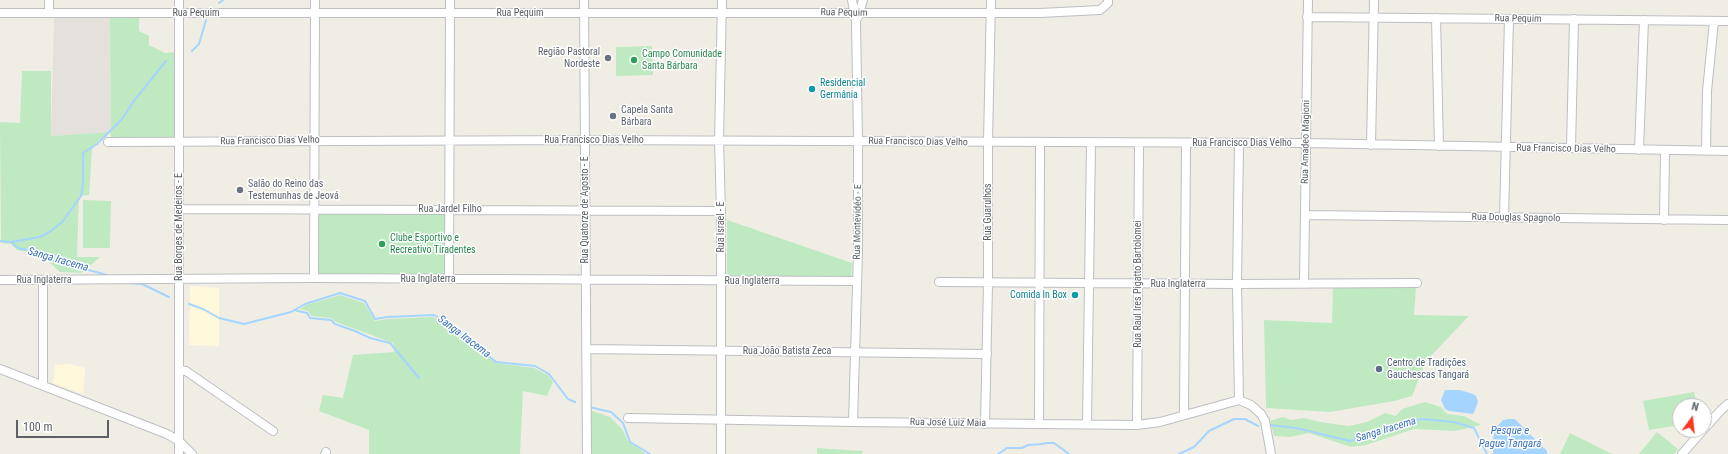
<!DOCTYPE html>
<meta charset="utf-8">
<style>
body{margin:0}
#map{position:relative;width:1728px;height:454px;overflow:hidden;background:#f0eee4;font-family:"Roboto Condensed",sans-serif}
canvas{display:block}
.north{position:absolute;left:1672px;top:398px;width:40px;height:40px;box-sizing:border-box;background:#fff;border:1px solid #bebfc2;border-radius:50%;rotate:15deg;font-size:11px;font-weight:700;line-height:16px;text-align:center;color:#5c6066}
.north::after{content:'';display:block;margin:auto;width:14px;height:18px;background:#f73b23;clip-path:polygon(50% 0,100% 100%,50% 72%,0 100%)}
.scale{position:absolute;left:16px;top:420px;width:93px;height:18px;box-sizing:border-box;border:2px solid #5c6066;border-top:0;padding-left:5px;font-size:12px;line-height:14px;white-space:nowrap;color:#5c6066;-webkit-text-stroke:3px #fff;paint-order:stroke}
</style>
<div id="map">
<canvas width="1728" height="454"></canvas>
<div class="north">N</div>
<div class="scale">100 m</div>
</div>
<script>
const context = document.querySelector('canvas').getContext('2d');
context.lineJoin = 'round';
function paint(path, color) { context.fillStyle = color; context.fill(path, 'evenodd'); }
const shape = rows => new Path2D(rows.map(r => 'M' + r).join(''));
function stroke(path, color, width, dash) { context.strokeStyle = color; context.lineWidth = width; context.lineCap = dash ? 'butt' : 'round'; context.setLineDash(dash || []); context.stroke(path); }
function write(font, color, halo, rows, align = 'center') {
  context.font = font + ' "Roboto Condensed",sans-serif'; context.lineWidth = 3; context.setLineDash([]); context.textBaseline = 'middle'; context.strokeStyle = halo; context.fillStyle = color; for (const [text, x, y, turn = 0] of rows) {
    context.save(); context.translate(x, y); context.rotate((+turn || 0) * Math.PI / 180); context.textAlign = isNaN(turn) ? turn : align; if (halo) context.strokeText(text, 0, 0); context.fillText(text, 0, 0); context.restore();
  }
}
const commercial = shape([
 [190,286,219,288,219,346,189,345],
 [69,364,85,368,83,394,53,383,55,365]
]);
const industrial = shape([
 [110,16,111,132,51,136,54,18]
]);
const green = shape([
 [110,16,139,17,139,31,149,36,149,45,165,53,176,52,176,139,112,139,110,132,96,143,92,150,89,195,79,196,77,257,100,257,81,273,60,272,48,261,27,252,17,250,11,244,1,243,0,122,20,123,22,71,51,71,51,136,111,132],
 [652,46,653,75,616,76,616,47],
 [83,200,111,201,110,248,83,248],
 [317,212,447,212,447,276,317,276],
 [727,220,852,263,851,278,727,277],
 [1333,287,1416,287,1414,315,1469,316,1426,361,1412,396,1394,401,1330,412,1266,408,1264,320,1332,323],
 [340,295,364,303,375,321,388,319,433,317,451,327,496,363,534,368,548,375,553,382,547,396,523,391,520,454,369,454,369,430,319,411,323,395,343,398,353,355,394,352,393,343,336,322,331,318,311,316,308,311,300,309,306,305],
 [1694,392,1697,406,1680,406,1680,425,1649,430,1643,401],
 [1425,402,1441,407,1447,414,1464,416,1481,425,1455,431,1414,429,1366,445,1351,447,1309,433,1290,437,1274,436,1270,421,1283,417,1291,420,1304,418,1320,422,1349,426,1367,422,1385,413,1396,416,1402,409],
 [589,410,610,417,622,429,628,441,646,454,589,454],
 [1657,432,1678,449,1674,454,1639,454],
 [1570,433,1612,454,1560,454],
 [817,448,863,451,862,454,817,454]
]);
const water = shape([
 [1445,390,1460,390,1473,394,1476,396,1478,402,1475,410,1473,414,1449,411,1445,409,1441,400],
 [1508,419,1515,419,1547,451,1547,454,1493,454,1493,439,1495,429,1503,420]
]);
const stream = shape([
 [219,3,223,0],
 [192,51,199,44,206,20],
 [0,241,11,242,40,237,51,231,63,221,81,196,83,184,83,153,97,144,123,118,133,102,166,61],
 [11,242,18,248,28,250,50,260,71,263,81,268,107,275],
 [127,283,142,284,169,297],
 [189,304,203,309,219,318,244,324,291,312,305,304,340,293,365,301,375,319,387,317,434,315,452,326,496,362,535,366,549,374,568,399,575,402],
 [294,310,307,313,310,318,331,320,335,324,355,331,370,338,390,343,419,378],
 [589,407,611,412,623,423,630,442,650,454],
 [1270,425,1296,428,1350,441,1384,429,1422,419,1454,422,1474,428,1487,454],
 [998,454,1007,448,1022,448,1028,445,1042,444,1047,443,1054,443,1069,454],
 [1179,454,1194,447,1209,431,1234,419,1245,419,1258,426]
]);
const minor = shape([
 [49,0,49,13],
 [584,0,587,454],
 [852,0,856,21,858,141,858,252,853,422],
 [0,13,1040,13,1100,10,1108,3,1108,0],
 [858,17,863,0],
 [1307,17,1728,21],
 [1436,18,1439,146],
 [108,142,585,140,1306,143,1728,151],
 [1371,145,1374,0],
 [1571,148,1574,19],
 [1639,150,1644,20],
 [1706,151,1707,91,1714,21],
 [179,209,721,211],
 [1305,215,1728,220],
 [1504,218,1509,19],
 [1664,220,1665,151],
 [314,278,315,0],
 [449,279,450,0],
 [0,280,314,278,856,281],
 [43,280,43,385],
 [939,282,1237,284,1417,283],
 [1304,284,1308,0],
 [586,349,987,354],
 [0,369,167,434,179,441,192,454],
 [179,370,186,371,273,431],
 [1239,400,1237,284,1239,143],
 [1184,415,1186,143],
 [628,418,853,422,1137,425,1160,422,1239,400,1251,405,1261,414,1265,421,1271,454],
 [1039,423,1040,142],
 [985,424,988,284,988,142,991,0],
 [1087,424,1091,143],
 [1137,425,1139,143],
 [1704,429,1721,410,1728,404],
 [179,454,179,0],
 [325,454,326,452],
 [721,454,721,211,719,141,722,0],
 [1682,454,1703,430]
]);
const markers = [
 [608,58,4,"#6b7280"],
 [634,60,4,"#2e9e5b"],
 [812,89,4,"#0f9aa8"],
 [613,116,4,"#6b7280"],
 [240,190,4,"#6b7280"],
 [382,244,4,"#2e9e5b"],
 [1075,295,4,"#0f9aa8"],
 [1379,369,4,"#5c6f8a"]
];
const streetNames = [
 ["Rua Pequim",196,13],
 ["Rua Pequim",520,13],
 ["Rua Pequim",844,13,1],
 ["Rua Pequim",1518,19,1],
 ["Rua Francisco Dias Velho",594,140],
 ["Rua Francisco Dias Velho",270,141,-1],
 ["Rua Francisco Dias Velho",918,142,1],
 ["Rua Amadeo Magioni",1306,142,-89],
 ["Rua Francisco Dias Velho",1242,143],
 ["Rua Francisco Dias Velho",1566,149,1],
 ["Rua Jardel Filho",450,209],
 ["Rua Quatorze de Agosto - E",585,210,-90],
 ["Rua Guarulhos",988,212,-90],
 ["Rua Douglas Spagnolo",1516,218,1],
 ["Rua Montevidéo - E",858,222,-89],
 ["Rua Borges de Medeiros - E",179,227,-90],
 ["Rua Israel - E",721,227,-90],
 ["Rua Inglaterra",428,279],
 ["Rua Inglaterra",44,280],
 ["Rua Inglaterra",752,281],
 ["Rua Raul Ires Pigatto Bartolomei",1138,284,-90],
 ["Rua Inglaterra",1178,284],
 ["Rua João Batista Zeca",787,351],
 ["Rua José Luiz Maia",948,423,1]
];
const worshipNames = [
 ["Região Pastoral",600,52,"right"],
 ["Nordeste",600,64,"right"],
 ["Capela Santa",621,110],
 ["Bárbara",621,122],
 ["Salão do Reino das",248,184],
 ["Testemunhas de Jeová",248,196]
];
const leisureNames = [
 ["Campo Comunidade",642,54],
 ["Santa Bárbara",642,66],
 ["Clube Esportivo e",390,238],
 ["Recreativo Tiradentes",390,250]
];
const cultureNames = [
 ["Residencial",820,83],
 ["Germânia",820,95],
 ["Comida In Box",1067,295,"right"]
];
const serviceNames = [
 ["Centro de Tradições",1387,363],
 ["Gauchescas Tangará",1387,375]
];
const waterNames = [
 ["Sanga Iracema",58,260,16],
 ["Sanga Iracema",464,337,37],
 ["Sanga Iracema",1386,430,-17],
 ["Pesque e",1510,431],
 ["Pague Tangará",1510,444]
];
paint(commercial, '#fff8da');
paint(industrial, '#e4e1dc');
paint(green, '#bfe9c0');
paint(water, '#a5d5ff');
stroke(stream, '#a5d5ff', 2);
stroke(minor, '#bcbec4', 10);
stroke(minor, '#fff', 8);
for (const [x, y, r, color] of markers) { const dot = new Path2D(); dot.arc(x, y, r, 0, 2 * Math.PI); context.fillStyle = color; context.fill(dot); stroke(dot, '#fff', 1.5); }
write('10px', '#5c6066', '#fff', streetNames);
write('10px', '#5b616d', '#fff', worshipNames, 'left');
write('10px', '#27864d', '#fff', leisureNames, 'left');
write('10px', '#0d838f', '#fff', cultureNames, 'left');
write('10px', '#4e5e75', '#fff', serviceNames, 'left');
write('italic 11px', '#3973ba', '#fff', waterNames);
</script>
